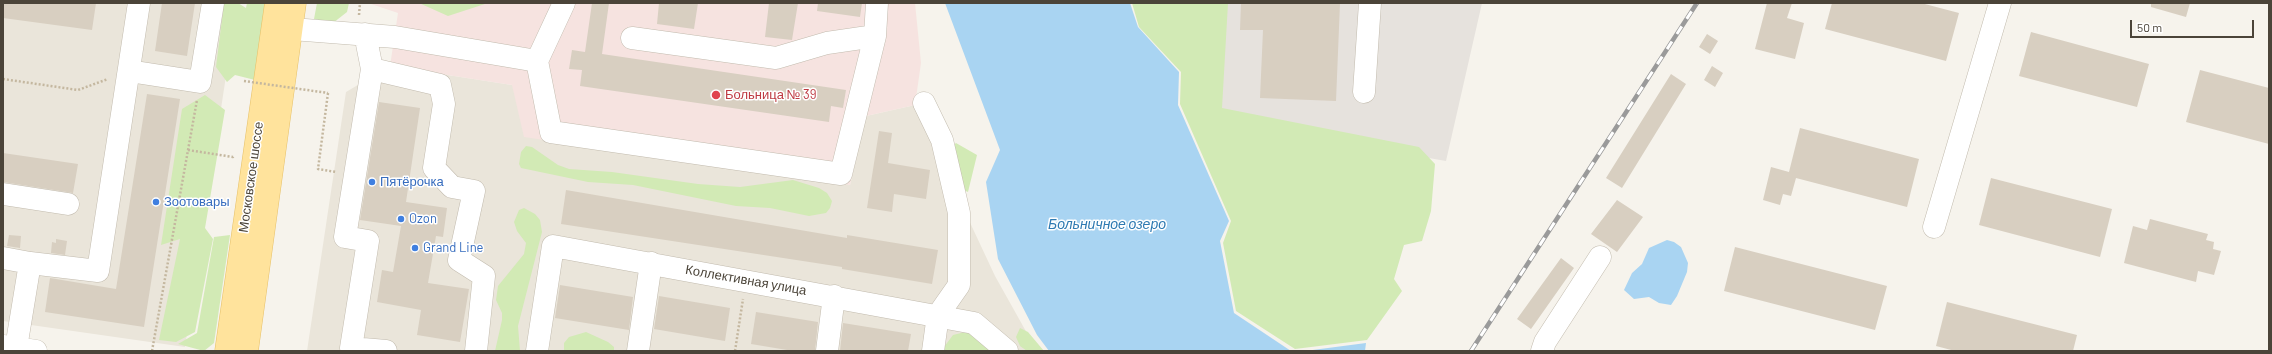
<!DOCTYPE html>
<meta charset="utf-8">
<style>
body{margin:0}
#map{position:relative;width:2272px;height:354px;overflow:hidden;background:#f6f3ec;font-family:Barlow,sans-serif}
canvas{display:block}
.frame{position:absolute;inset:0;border:4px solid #4b4439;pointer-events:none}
.scale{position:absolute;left:2130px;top:20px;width:124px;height:18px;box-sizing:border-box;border:2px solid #4b4439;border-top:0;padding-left:5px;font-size:12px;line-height:14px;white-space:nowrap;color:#4b4439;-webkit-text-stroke:3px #fff;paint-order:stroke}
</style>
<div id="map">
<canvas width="2272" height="354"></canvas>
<div class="frame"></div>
<div class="scale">50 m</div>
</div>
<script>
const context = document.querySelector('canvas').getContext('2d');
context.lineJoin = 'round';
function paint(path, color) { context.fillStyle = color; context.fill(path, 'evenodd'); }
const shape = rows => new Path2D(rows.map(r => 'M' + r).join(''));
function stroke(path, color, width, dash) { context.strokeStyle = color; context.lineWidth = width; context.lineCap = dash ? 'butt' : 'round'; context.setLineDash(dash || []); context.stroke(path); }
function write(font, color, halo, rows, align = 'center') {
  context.font = font + ' Barlow,sans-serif'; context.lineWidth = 3; context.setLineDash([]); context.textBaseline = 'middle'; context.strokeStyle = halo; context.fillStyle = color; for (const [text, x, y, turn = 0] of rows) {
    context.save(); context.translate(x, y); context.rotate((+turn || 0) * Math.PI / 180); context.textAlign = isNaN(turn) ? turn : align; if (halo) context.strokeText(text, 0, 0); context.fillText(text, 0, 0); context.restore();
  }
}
const residential = shape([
 [3,3,237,3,185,347,3,321],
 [390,66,512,85,850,185,866,116,915,105,995,276,1037,351,307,351,346,92]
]);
const industrial = shape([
 [1206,3,1482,3,1446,161,1211,120]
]);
const medical = shape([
 [915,3,921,63,915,105,866,116,850,185,524,137,512,85,390,66,398,13,371,4]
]);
const green = shape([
 [224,3,238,3,246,8,247,3,267,3,255,80,235,75,227,82,216,67],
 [317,3,349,3,347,12,333,23,314,19],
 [419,3,488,3,448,16],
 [1132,3,1228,3,1222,108,1419,147,1435,164,1431,211,1422,241,1404,245,1394,279,1402,291,1367,340,1295,349,1236,311,1223,243,1231,221,1180,104,1181,72,1139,27],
 [205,95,225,110,205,228,213,239,195,332,176,342,159,340,180,239,161,245,182,109],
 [956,143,977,155,968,192,948,183,946,152],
 [526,146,532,147,558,165,569,169,612,172,698,184,740,187,793,180,819,188,827,193,832,201,830,208,826,213,809,216,770,208,736,206,633,185,588,182,521,168,519,164,521,152],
 [524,208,535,214,540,220,542,232,518,326,520,351,495,351,502,320,502,313,496,300,498,286,524,254,526,243,517,231,514,222,519,210],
 [230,235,214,343,204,351,178,344,197,333,214,237],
 [1020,328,1028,332,1044,351,1027,351,1020,346,1016,337],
 [969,331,1008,351,941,351,953,335],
 [586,332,608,342,614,347,614,351,564,351,564,343,569,337]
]);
const water = shape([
 [945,3,1130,3,1138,27,1179,72,1178,105,1229,221,1220,241,1234,313,1291,351,1049,351,1037,335,998,259,986,182,1000,150],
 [1667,240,1674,242,1681,247,1688,263,1687,272,1677,296,1671,305,1659,303,1649,297,1634,299,1624,290,1632,273,1642,264,1649,248],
 [1366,343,1365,351,1305,351]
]);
const building = shape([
 [3,3,96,3,92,30,3,18],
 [162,3,195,3,187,56,155,51],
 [592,3,609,3,602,54,846,90,843,108,831,106,829,122,580,86,582,70,569,69,572,50,585,52],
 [659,3,698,3,694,29,657,24],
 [769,3,798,3,792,40,765,37],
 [818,3,862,3,860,17,817,11],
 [1241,3,1340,3,1336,101,1260,98,1263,30,1240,30],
 [1767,3,1792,3,1787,18,1804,23,1795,59,1755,49],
 [1832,3,1921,3,1959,13,1946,61,1825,29],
 [2151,3,2190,3,2186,17,2151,7],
 [2031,32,2149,64,2137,107,2019,76],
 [1707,34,1718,41,1710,54,1699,47],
 [1712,66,1723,73,1715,87,1704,80],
 [2200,70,2269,88,2269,144,2186,122],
 [1671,74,1686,84,1622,188,1606,178],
 [147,94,180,99,144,327,45,312,50,278,116,289],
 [379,102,420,108,406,202,447,208,443,237,436,236,428,283,469,289,460,342,417,335,421,310,377,302,382,270,393,272,401,226,360,220],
 [1800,128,1919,159,1907,207,1796,178,1791,196,1783,194,1780,205,1763,200,1771,167,1789,172],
 [879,131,892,133,888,163,930,170,926,199,894,194,892,212,867,208],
 [3,153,78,164,73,193,3,182],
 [1991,178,2112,209,2100,257,1979,225],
 [566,190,847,238,847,235,938,250,932,284,842,269,842,267,561,224],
 [1617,200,1643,217,1617,252,1591,234],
 [2150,219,2208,234,2206,240,2214,242,2213,249,2221,251,2214,275,2198,271,2196,282,2124,263,2133,226,2147,230],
 [9,235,21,236,20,248,7,246],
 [56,239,67,241,65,255,51,253,52,242,56,243],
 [1735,247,1887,286,1875,330,1724,291],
 [1561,258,1574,268,1531,329,1517,319],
 [560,285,633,297,629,330,555,318],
 [659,296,730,308,725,341,654,329],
 [1947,302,2077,335,2073,351,1955,351,1936,346],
 [756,312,818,322,815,351,793,351,751,344],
 [843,323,911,334,908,351,840,351]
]);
const path = shape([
 [359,15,360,3],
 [3,79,78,90,108,79],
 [328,93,318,169,336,172],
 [188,150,233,157,234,155],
 [152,351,197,100],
 [735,351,743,299]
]);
const minor = shape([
 [292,29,395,37,537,61,551,132,841,174,875,36,827,43,776,58,632,38],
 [365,34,372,69,345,237,368,241,351,348,386,351],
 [875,36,877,3],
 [537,61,564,3],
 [372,69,440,85,444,104,434,168,452,187,474,191,459,260,484,276,476,351],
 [129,71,200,82,213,3],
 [1364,92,1370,3],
 [924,103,942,140,959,213,959,285,938,315,933,351],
 [3,194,68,204],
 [1934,227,2000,3],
 [3,258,30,263],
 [3,346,36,351],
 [16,348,30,263,98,271,139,3],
 [537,351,553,246,974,323,1007,351],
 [638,351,651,263],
 [827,351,834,296],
 [1542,351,1545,342,1600,257]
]);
const major = shape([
 [226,351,276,3],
 [247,351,295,3]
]);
const rail = shape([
 [1471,351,1697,3]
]);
const pathBridge = shape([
 [244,81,328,93]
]);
const markers = [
 [716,95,5,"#e0444e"],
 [372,182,4,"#3f7fe0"],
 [156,202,4,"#3f7fe0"],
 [401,219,4,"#3f7fe0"],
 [415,248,4,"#3f7fe0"]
];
const healthNames = [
 ["Больница № 39",725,95]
];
const streetNames = [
 ["Московское шоссе",251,177,-82],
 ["Коллективная улица",746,280,10]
];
const shopNames = [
 ["Пятёрочка",380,182],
 ["Зоотовары",164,202],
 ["Ozon",409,219],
 ["Grand Line",423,248]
];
const waterNames = [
 ["Больничное озеро",1107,224]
];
paint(residential, '#eae5da');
paint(industrial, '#e6e2dd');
paint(medical, '#f6e3e0');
paint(green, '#d2eab5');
paint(water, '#a9d4f2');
paint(building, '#d8cfc1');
stroke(minor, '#c2bbae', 23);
stroke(major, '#e6c16a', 23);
stroke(path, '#c4b79f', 2.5, [2, 2]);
stroke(minor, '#fff', 22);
stroke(major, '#ffe39c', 22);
stroke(rail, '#9a9a9a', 4.5);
stroke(rail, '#fff', 3, [9]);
stroke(pathBridge, '#c4b79f', 2.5, [2, 2]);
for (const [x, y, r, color] of markers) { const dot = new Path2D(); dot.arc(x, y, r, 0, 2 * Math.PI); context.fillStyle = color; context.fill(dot); stroke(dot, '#fff', 1.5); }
write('13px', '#be3a42', '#fff', healthNames, 'left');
write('13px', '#4b4439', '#fff', streetNames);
write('13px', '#366cbe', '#fff', shopNames, 'left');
write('italic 14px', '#2e7ab2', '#fff', waterNames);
</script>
